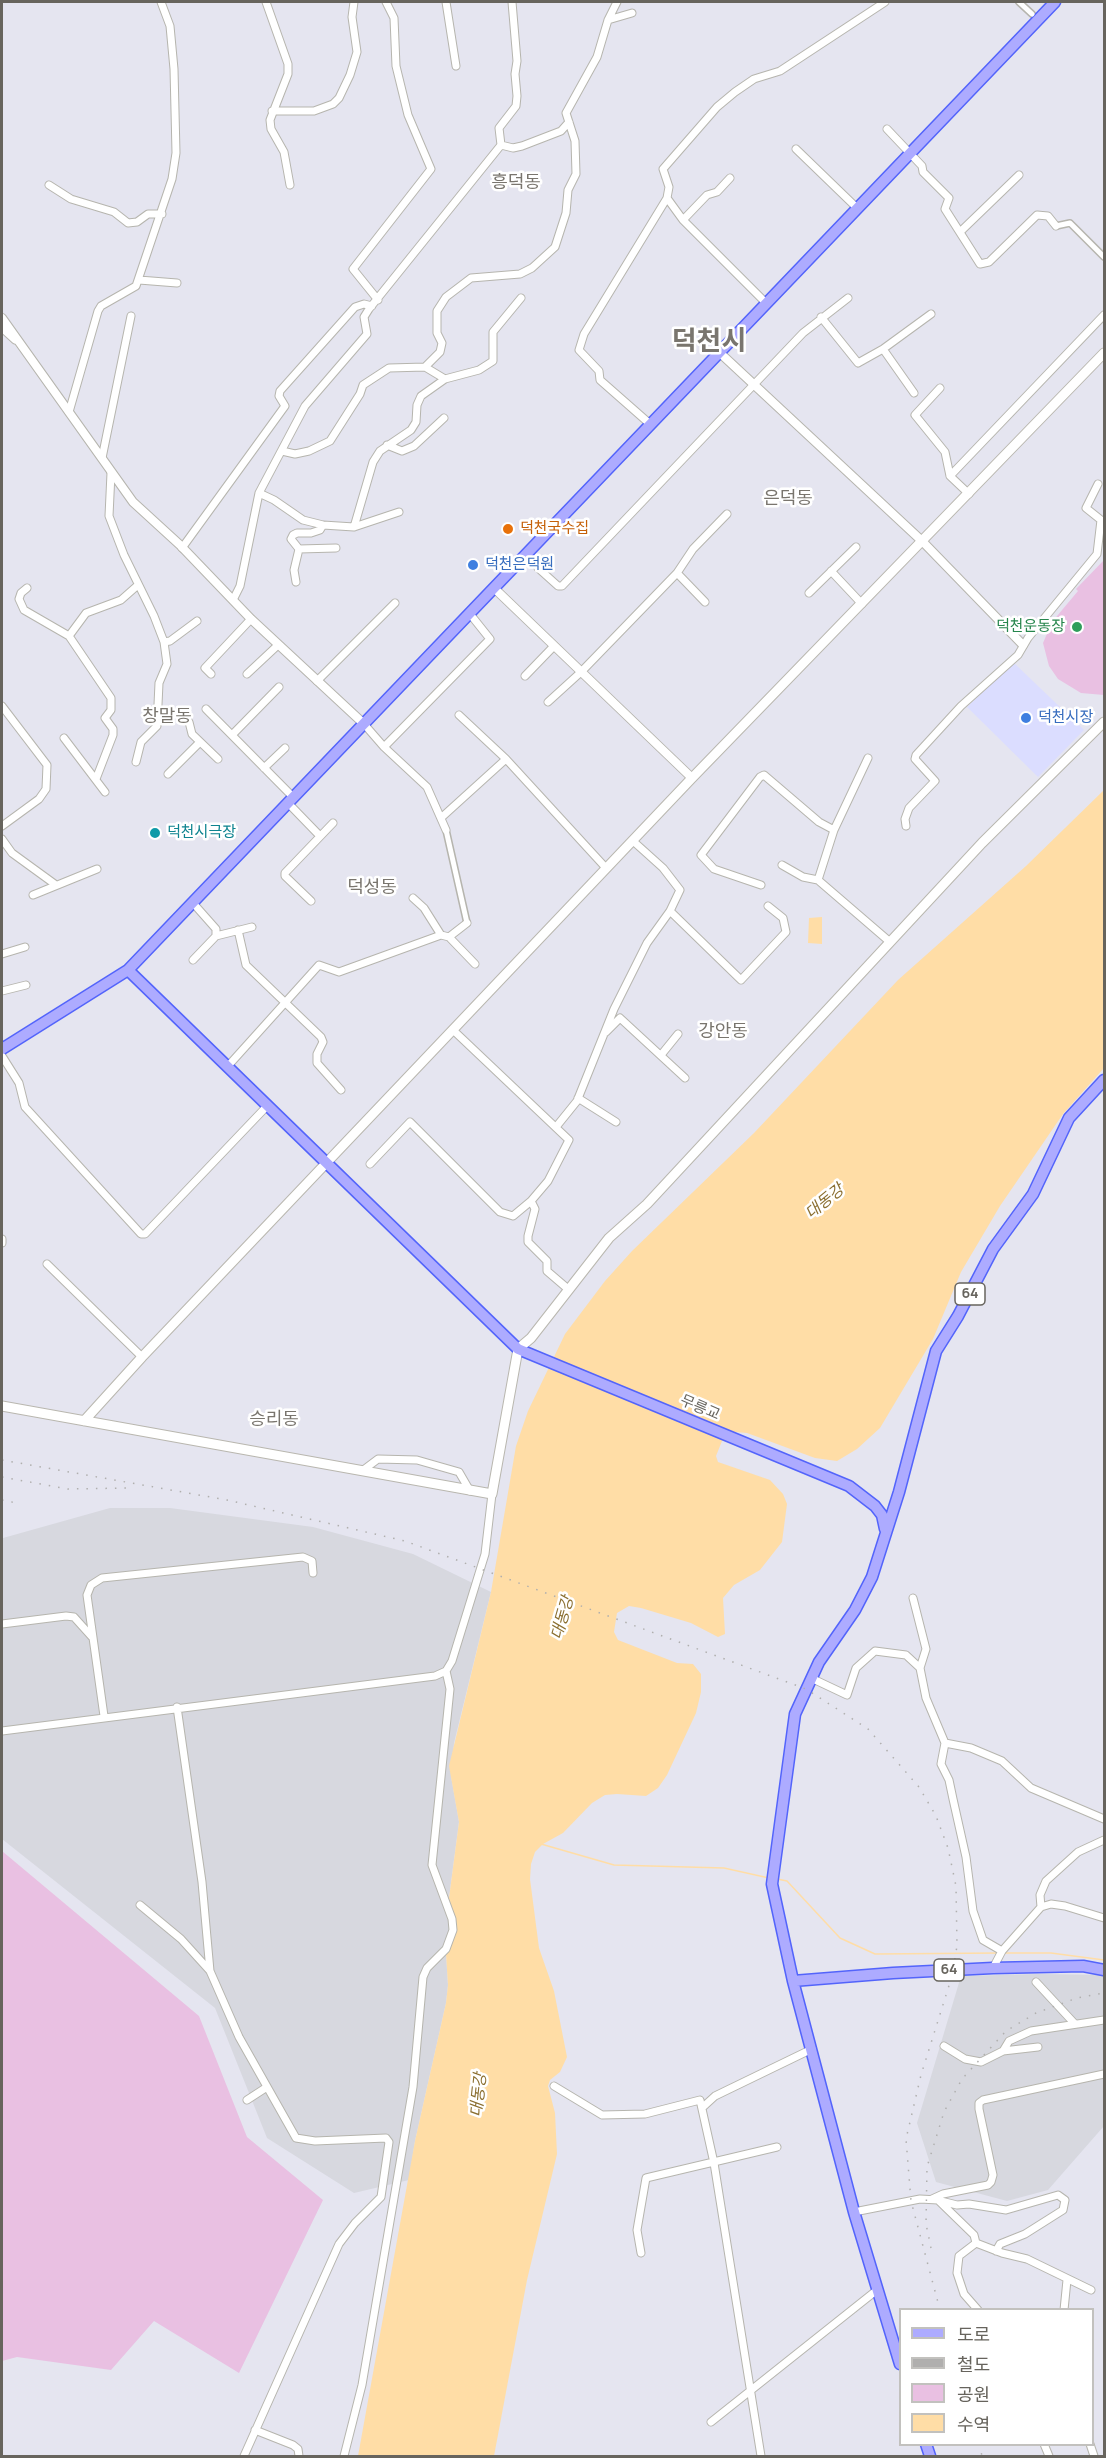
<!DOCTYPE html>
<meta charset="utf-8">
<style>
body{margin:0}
#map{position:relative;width:1106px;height:2458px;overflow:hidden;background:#e5e5f0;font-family:Manrope,"Noto Sans KR",sans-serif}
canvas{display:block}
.frame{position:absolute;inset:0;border:3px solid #67645d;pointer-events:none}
.legend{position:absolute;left:899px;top:2308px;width:195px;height:138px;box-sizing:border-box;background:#fff;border:2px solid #c2c1be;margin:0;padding:8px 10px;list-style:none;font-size:18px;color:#67645d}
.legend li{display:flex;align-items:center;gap:12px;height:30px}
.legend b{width:30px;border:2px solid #c2c1be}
</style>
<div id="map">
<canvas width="1106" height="2458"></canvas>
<div class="frame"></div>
<ul class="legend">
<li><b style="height:8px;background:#adabff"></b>도로</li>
<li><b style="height:8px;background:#b0afae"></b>철도</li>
<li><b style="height:16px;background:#e9c0e2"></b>공원</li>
<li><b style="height:16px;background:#ffdda6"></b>수역</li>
</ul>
</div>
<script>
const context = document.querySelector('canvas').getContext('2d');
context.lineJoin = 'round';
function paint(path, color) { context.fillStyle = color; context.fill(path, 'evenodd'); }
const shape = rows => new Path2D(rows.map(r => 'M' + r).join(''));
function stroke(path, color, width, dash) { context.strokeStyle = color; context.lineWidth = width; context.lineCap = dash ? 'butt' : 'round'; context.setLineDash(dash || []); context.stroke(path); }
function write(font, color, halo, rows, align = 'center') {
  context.font = font + ' Manrope,"Noto Sans KR",sans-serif'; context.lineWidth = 5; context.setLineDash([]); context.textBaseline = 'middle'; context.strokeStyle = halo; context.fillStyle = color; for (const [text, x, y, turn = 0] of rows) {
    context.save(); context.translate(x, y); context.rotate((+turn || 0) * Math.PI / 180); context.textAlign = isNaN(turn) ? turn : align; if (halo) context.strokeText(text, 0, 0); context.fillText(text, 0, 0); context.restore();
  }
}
const commercial = shape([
 [1014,663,1084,730,1038,777,967,707]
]);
const industrial = shape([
 [110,1508,170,1508,313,1527,413,1554,491,1592,454,1743,451,1776,459,1822,449,1898,456,1934,446,1954,448,1985,446,2003,415,2141,409,2180,354,2193,267,2138,215,2008,2,1839,2,1541,3,1538],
 [1038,1974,1104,1975,1104,2126,1048,2190,1007,2201,936,2182,917,2123,961,1976]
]);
const green = shape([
 [1104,560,1104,695,1081,693,1058,679,1049,666,1043,643,1052,622,1078,591,1076,589],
 [2,1851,199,2016,247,2137,323,2200,239,2373,154,2321,111,2370,17,2357,2,2361]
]);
const water = shape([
 [1104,790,1104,1068,1063,1114,1000,1206,961,1272,933,1339,880,1428,857,1449,837,1461,815,1458,747,1433,736,1432,722,1441,716,1456,718,1462,770,1480,783,1494,787,1504,782,1542,760,1570,734,1585,723,1598,725,1634,718,1637,691,1623,641,1608,629,1606,617,1613,614,1632,618,1640,677,1663,693,1664,701,1674,701,1692,696,1713,667,1775,658,1788,646,1796,617,1794,605,1795,592,1803,563,1833,543,1844,535,1852,531,1864,530,1879,539,1948,554,1991,567,2057,560,2072,550,2080,548,2086,555,2113,557,2154,527,2280,494,2456,358,2456,415,2141,446,2003,448,1985,446,1954,456,1934,449,1898,459,1822,449,1766,491,1592,516,1446,528,1411,565,1334,605,1281,632,1251,754,1133,898,980,1026,866],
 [822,917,822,944,808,943,809,918]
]);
const stream = shape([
 [541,1844,614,1865,724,1868,769,1878],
 [777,1879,787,1881,840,1938,875,1954,999,1953],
 [1004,1953,1051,1953,1104,1960]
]);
const pedestrian = shape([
 [1019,2,1032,14],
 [1056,226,1070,223,1104,257],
 [446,830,467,923]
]);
const minor = shape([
 [266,2,288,64,288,74,270,120,271,129,284,152,290,185],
 [446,2,456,66],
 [512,2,517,61,515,74,517,96,516,106,499,128,501,145,513,148,522,146,561,131,569,122],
 [608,20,632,13],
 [272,111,314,111,333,104,339,98,350,75,357,52,352,17,354,2],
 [887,129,922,166,923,172,949,198,945,209,980,264,989,262,1037,215,1048,216,1056,226],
 [796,149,857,208],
 [49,185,71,199,114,212,128,223,137,222,148,214,162,214],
 [667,198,683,220,766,303],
 [683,220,707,195,717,192,730,178],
 [960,232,1019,175],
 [139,280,177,283],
 [378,300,353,269,431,169,408,115,396,66,394,18,386,2],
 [821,317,858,363,883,349,931,314],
 [2,328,15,340],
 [883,349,914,393],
 [425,367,440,352,442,343,437,333,437,311,446,297,471,278,520,274,532,268,555,247,566,213,568,190,576,174,575,141,566,113,597,57,608,20,617,2],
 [940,388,915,415,945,452,950,476,969,494],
 [69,412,98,311,101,306,136,286,172,179,176,153,174,69,170,26,161,2],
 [650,424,600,380,599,371,579,350,584,334,667,198,669,187,663,169,717,107,735,92,754,79,780,71,885,2],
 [387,445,402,451,414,446,444,418],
 [282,451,295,454,309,451,330,441,360,394,363,385,389,368,425,367,445,379,479,370,493,361,493,332,521,298],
 [102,458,131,316],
 [111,473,109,516,124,555,154,616,164,642,167,664,159,683,157,726,141,742,136,762],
 [950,476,1104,315],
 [259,493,274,500,303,520,323,525,354,527,399,512],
 [354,527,373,462,380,451,411,430,416,422,417,405,421,396,445,379],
 [182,548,285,406,279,396,280,391,355,307,364,304,372,306],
 [299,549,336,548],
 [538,568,558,586,562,586,803,333,848,298],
 [831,571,862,604],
 [677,573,705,602],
 [296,582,294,570,299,549,291,539,293,535,297,533,311,533,320,530,323,525],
 [27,588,21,593,19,599,24,610,69,636,111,698,111,710,105,718,113,729,113,735,96,779],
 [809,593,856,547],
 [233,600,240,586,259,493,305,406,367,334,364,317,369,309,501,145],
 [69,636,86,613,121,600,138,585],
 [164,642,170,641,197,621],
 [211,674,205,668,251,619],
 [247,674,278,645],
 [525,676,554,646],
 [317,681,395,603],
 [548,702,581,672,677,573,693,549,727,514],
 [2,706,47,765,46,789,39,799,2,826],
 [206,709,294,798],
 [189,722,192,734,218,759],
 [364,724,384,747,427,787,446,830],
 [232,735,279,687],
 [64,738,105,792],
 [384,747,490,639,470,614],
 [868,758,834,830,818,880,890,942],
 [506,759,606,868],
 [264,768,285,748],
 [168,774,200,742],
 [288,803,320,836],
 [442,817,506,759,459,715],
 [906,826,905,819,909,808,935,781,915,759,916,755,961,706,1018,655,1028,638,1097,554,1101,520,1086,508,1098,484],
 [2,839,12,853,56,885],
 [782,865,803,877,818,880],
 [761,885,714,869,701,855,760,777,764,775,819,822,834,830],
 [33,895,97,869],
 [413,898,424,908,441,935],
 [311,901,285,876,285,873,333,823],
 [670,911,741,980,786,932,783,918,768,906],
 [238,930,246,965,321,1037,323,1042,317,1054,317,1063,341,1090],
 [216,936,252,927],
 [449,937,467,923],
 [2,954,25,947],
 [193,960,216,936,216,929,193,903],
 [2,991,26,985],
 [453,1030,569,1140,548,1181,531,1201,535,1209,528,1236,528,1242,547,1261,547,1271,568,1289],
 [606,1032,620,1018,685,1078],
 [661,1055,678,1034],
 [2,1056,19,1083,25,1107,141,1234,145,1234,268,1105],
 [228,1066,319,965,339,972,441,935,449,937,475,964],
 [578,1098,616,1122],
 [556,1127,577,1101,614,1009,647,943,670,911,680,890,663,868,633,841],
 [370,1164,410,1122,500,1212,513,1216,531,1201],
 [2,1239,2,1243],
 [47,1264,142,1357],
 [362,1471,378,1459,417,1460,459,1472,470,1491],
 [913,1598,926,1649,920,1668,926,1698,945,1743,941,1764,949,1780,953,1799,966,1857,973,1911,983,1940,1002,1951],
 [2,1624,66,1616,74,1617,92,1637],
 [811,1678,847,1695,856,1668,875,1651,906,1655,920,1668],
 [177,1707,202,1882,210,1971,239,2037,296,2138,315,2141,386,2138,389,2142,381,2197,355,2223,339,2244,244,2456],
 [104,1716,87,1595,91,1585,102,1578,303,1557,312,1561,313,1573],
 [2,1731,435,1676,446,1671,452,1661,485,1554,492,1494],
 [945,1743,971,1748,1002,1761,1031,1788,1104,1819],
 [140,1905,181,1939,210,1971],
 [1041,1907,1051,1904,1065,1906,1104,1918],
 [993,1968,1002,1951,1041,1907,1040,1895,1046,1881,1078,1852,1104,1840],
 [1036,1982,1074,2023],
 [944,2046,965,2059,981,2062,1003,2051,1009,2041,1031,2031,1104,2020],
 [1003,2051,1038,2047],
 [554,2086,602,2115,645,2114,700,2100,714,2163,761,2456],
 [247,2100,267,2087],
 [703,2107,715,2096,812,2049],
 [932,2199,943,2194,988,2185,991,2182,993,2175,979,2109,979,2103,983,2100,1104,2074],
 [941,2201,957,2205,969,2204,1006,2210,1058,2195,1065,2200,1063,2210,1025,2234,1000,2244,996,2251],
 [854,2212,920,2199,938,2200,974,2235,976,2243,1002,2253,1027,2259,1091,2290],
 [976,2243,959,2256,957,2273,964,2294,978,2310],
 [641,2253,637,2230,646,2178,777,2147],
 [1064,2310,1067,2280],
 [711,2422,877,2290],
 [255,2430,293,2445,298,2449,299,2456],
 [1044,2444,1049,2456],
 [1090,2444,1094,2456],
 [344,2456,362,2385,413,2087,423,1977,427,1968,446,1949,453,1930,452,1919,432,1865,450,1689,446,1671]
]);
const tertiary = shape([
 [2,318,133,502,180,545,251,619,364,724],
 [719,352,923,542,1023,645],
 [494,588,692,778]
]);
const secondary = shape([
 [2,1406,492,1494,518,1349,531,1338,609,1238,647,1204,982,843,1104,722],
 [84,1421,142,1357,692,778,1104,353]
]);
const primary = shape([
 [128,970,518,1349,849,1486,875,1506,882,1515,885,1529],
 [2,1049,128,970,1055,2],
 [793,1981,893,1973,993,1968,1083,1966,1104,1970],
 [900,2364,854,2212,793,1981,772,1884,795,1714,819,1662,855,1610,872,1577,899,1492,936,1351,958,1316,993,1249,1033,1194,1069,1118,1104,1080],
 [926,2444,930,2456]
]);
const rail = shape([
 [2,1460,227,1500,405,1541,806,1689,868,1729,919,1787,936,1816,948,1848,956,1886,957,1946,952,1976,921,2075,906,2139,911,2201,940,2310],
 [2,1477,68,1489,129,1488],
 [2,1500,17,1503],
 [931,2248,926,2224,927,2167,944,2112,962,2079,1006,2031,1036,2013,1077,1998,1104,1993],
 [979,2444,982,2456]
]);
const markers = [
 [508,529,6,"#e8710a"],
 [473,565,6,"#3f7fe0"],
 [1077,627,6,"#2e9e5b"],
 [1026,718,6,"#3f7fe0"],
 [155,833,6,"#0f9aa8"]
];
const shields = [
 [970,1294,30],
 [949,1970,30]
];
const shieldNames = [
 ["64",970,1294],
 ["64",949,1970]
];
const foodNames = [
 ["덕천국수집",520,529]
];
const shopNames = [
 ["덕천은덕원",485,565],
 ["덕천시장",1038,718]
];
const leisureNames = [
 ["덕천운동장",1065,627]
];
const cultureNames = [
 ["덕천시극장",167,833]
];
const streetNames = [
 ["무릉교",700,1408,23]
];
const waterNames = [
 ["대동강",825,1202,-39],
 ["대동강",563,1618,-74],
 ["대동강",479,2095,-84]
];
const quarterNames = [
 ["흥덕동",516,183],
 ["은덕동",788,499],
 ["창말동",167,717],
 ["덕성동",372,888],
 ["강안동",723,1032],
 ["승리동",274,1420]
];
const townNames = [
 ["덕천시",709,342]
];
paint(commercial, '#dbddff');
paint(industrial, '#d7d8df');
paint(green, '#e9c0e2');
paint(water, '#ffdda6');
stroke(stream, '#ffdda6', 1.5);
stroke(pedestrian, '#b6b5ae', 8);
stroke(minor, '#b6b5ae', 9);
stroke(tertiary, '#b6b5ae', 10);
stroke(secondary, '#b9b7af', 11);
stroke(primary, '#5364fb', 13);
stroke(pedestrian, '#fff', 5);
stroke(minor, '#fff', 7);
stroke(tertiary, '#fff', 8);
stroke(secondary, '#fff', 9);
stroke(primary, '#adabff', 10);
stroke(rail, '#b0afae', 1.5, [1.5, 8]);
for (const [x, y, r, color] of markers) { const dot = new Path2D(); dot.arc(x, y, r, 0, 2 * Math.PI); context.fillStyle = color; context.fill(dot); stroke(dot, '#fff', 2); }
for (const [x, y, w] of shields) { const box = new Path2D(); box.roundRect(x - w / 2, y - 11, w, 22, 4.5); context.fillStyle = '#fff'; context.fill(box); stroke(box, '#67645d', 1.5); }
write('bold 14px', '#67645d', null, shieldNames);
write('15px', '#c56008', '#fff', foodNames, 'left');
write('15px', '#366cbe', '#fff', shopNames, 'left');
write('15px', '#27864d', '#fff', leisureNames, 'right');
write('15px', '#0d838f', '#fff', cultureNames, 'left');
write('15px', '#67645d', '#fff', streetNames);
write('italic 16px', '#8b6f30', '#fff', waterNames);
write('18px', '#79756e', '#fff', quarterNames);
write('bold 27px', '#79756e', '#fff', townNames);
</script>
